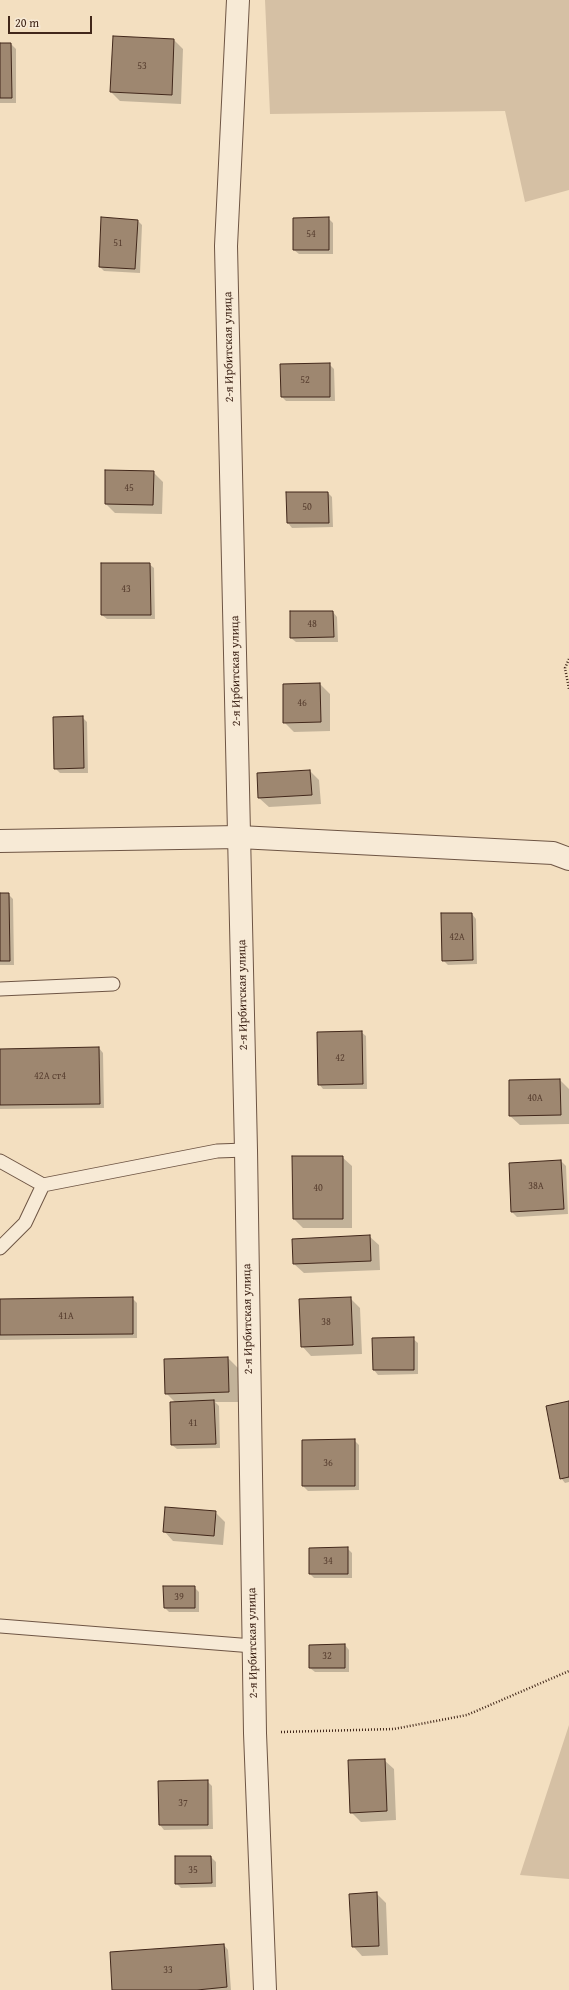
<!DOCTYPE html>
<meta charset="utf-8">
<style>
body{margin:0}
#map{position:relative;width:569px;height:1990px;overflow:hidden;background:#f3dfc0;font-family:"Gentium Book Plus",serif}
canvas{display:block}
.scale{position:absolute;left:8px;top:16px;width:84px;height:18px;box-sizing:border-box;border:2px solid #41271a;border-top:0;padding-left:5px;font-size:12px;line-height:14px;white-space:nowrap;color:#41271a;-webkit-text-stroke:3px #f7ead6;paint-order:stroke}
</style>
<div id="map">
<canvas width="569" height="1990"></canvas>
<div class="scale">20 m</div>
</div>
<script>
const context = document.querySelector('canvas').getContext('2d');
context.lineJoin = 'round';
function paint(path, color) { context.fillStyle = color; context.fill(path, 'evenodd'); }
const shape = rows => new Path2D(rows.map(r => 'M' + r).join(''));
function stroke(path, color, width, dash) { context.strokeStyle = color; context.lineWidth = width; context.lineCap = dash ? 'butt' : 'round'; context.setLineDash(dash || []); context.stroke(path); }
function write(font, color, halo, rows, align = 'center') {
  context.font = font + ' "Gentium Book Plus",serif'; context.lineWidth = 4; context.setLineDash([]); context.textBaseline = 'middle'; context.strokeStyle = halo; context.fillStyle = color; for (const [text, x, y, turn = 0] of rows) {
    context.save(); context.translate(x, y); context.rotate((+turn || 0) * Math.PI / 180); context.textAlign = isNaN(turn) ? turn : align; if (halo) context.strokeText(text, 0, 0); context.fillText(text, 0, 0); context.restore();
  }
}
const green = shape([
 [265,0,569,0,569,190,525,202,505,111,270,114],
 [569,1725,569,1879,520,1875]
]);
const shadow = shape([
 [174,40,183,49,181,104,120,101,111,92],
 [0,44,11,44,16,49,16,103,0,103],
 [328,218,333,223,333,254,299,254,294,250],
 [138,221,142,225,140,273,104,271,100,267],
 [329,364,334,369,335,401,286,401,282,397],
 [153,472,163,482,162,514,115,513,106,504],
 [287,493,328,493,332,497,333,527,292,528,288,523],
 [149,564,154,568,155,619,107,619,102,615],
 [333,612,337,617,338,642,296,642,291,638],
 [320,684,330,694,330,731,294,732,284,722,284,685],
 [82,717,87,722,88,773,60,773,55,768],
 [310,771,319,780,321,804,269,807,259,798,258,774],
 [0,894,8,894,13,899,14,965,0,965],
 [472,914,476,919,477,964,448,965,443,960],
 [361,1032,366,1036,367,1089,323,1089,319,1084],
 [99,1048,103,1053,104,1108,0,1109,0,1050],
 [560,1080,569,1089,569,1124,520,1125,510,1116],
 [342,1157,352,1166,352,1228,303,1228,294,1219],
 [561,1161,566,1166,568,1214,517,1217,512,1212,510,1164],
 [369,1236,379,1245,380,1270,304,1273,294,1264],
 [132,1298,137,1303,137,1338,0,1340,0,1300],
 [350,1298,360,1308,362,1354,311,1356,302,1346],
 [413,1339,418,1343,418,1374,378,1375,374,1370],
 [228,1358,238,1368,238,1402,215,1402,219,1406,220,1448,177,1449,172,1445,175,1402,166,1393,165,1359],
 [569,1402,569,1482,565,1483,561,1478],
 [354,1440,359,1445,359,1490,308,1491,303,1486],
 [215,1512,225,1522,223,1545,173,1541,164,1531],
 [347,1548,352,1553,352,1578,314,1578,310,1574],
 [194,1587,199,1592,199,1612,169,1612,165,1608],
 [345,1645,349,1650,349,1672,315,1672,310,1668],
 [384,1760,394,1769,396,1820,361,1822,351,1812],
 [207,1781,212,1786,213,1829,164,1830,160,1825],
 [211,1857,216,1862,216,1887,181,1888,176,1883],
 [376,1893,386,1903,388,1955,362,1956,353,1946],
 [224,1945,228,1950,231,1990,113,1990]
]);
const building = shape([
 [113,36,174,39,172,95,110,92,113,36],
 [0,43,11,43,12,98,0,98,0,43],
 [101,217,138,220,135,269,99,267,101,217],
 [329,217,329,250,293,250,293,218,329,217],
 [330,363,330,397,281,397,280,364,330,363],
 [105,470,154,471,153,505,105,504,105,470],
 [286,492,328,492,329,523,287,523,286,492],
 [101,563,150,563,151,615,101,615,101,563],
 [290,611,333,611,334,637,290,638,290,611],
 [320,683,321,722,283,723,283,684,320,683],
 [83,716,84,768,54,769,53,717,83,716],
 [310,770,312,795,258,798,257,773,310,770],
 [0,893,9,893,10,961,0,961,0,893],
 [441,913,472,913,473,960,442,961,441,913],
 [362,1031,363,1084,318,1085,317,1032,362,1031],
 [99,1047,100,1104,0,1105,0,1049,99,1047],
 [560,1079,561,1115,509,1116,509,1080,560,1079],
 [292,1156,343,1156,343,1219,293,1219,292,1156],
 [561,1160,564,1209,511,1212,509,1163,561,1160],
 [370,1235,371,1261,293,1264,292,1239,370,1235],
 [133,1297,133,1334,0,1335,0,1299,133,1297],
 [351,1297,353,1345,301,1347,299,1299,351,1297],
 [414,1337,414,1370,373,1370,372,1338,414,1337],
 [228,1357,229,1392,165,1394,164,1359,228,1357],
 [214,1400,216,1444,171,1445,170,1402,214,1400],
 [569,1401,569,1477,560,1479,546,1406,569,1401],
 [355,1439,355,1486,302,1486,302,1440,355,1439],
 [165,1507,216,1511,214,1536,163,1532,165,1507],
 [348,1547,348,1574,309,1574,309,1548,348,1547],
 [163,1586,195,1586,195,1608,164,1608,163,1586],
 [345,1644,345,1668,309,1668,309,1645,345,1644],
 [385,1759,387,1811,350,1813,348,1760,385,1759],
 [208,1780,208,1825,159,1825,158,1781,208,1780],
 [175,1856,211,1856,212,1883,175,1884,175,1856],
 [377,1892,379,1946,352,1947,349,1894,377,1892],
 [224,1944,227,1987,197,1990,112,1990,110,1952,224,1944]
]);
const path = shape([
 [569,659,565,668,569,689],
 [281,1732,394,1729,467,1715,569,1671]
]);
const service = shape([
 [0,989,113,984],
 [0,1161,43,1185],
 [0,1248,25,1223,43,1185,217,1151,246,1150],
 [0,1626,253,1646]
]);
const minor = shape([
 [238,0,226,246,246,1150,255,1733,265,1990]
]);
const tertiary = shape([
 [0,841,239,837,553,853,569,859]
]);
const numberNames = [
 ["53",142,66],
 ["54",311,234],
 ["51",118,243],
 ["52",305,380],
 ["45",129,488],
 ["50",307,507],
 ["43",126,589],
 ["48",312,624],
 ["46",302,703],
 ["42А",457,937],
 ["42",340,1058],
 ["42А ст4",50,1076],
 ["40А",535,1098],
 ["38А",536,1186],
 ["40",318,1188],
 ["41А",66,1316],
 ["38",326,1322],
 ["41",193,1423],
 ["36",328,1463],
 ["34",328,1561],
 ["39",179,1597],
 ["32",327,1656],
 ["37",183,1803],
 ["35",193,1870],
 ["33",168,1970]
];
const streetNames = [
 ["2-я Ирбитская улица",229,347,-91],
 ["2-я Ирбитская улица",236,671,-91],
 ["2-я Ирбитская улица",243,995,-91],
 ["2-я Ирбитская улица",248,1319,-91],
 ["2-я Ирбитская улица",253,1643,-91]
];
paint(green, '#d5c0a4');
paint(shadow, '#0003');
paint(building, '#9e8770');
stroke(building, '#41271a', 1);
stroke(service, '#6e5544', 15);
stroke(minor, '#6e5544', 24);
stroke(tertiary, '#6e5544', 24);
stroke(path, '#41271a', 2.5, [1, 2]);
stroke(service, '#f7ead6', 13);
stroke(minor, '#f7ead6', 22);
stroke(tertiary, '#f7ead6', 22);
write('10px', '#583f30', null, numberNames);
write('12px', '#41271a', '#f7ead6', streetNames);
</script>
